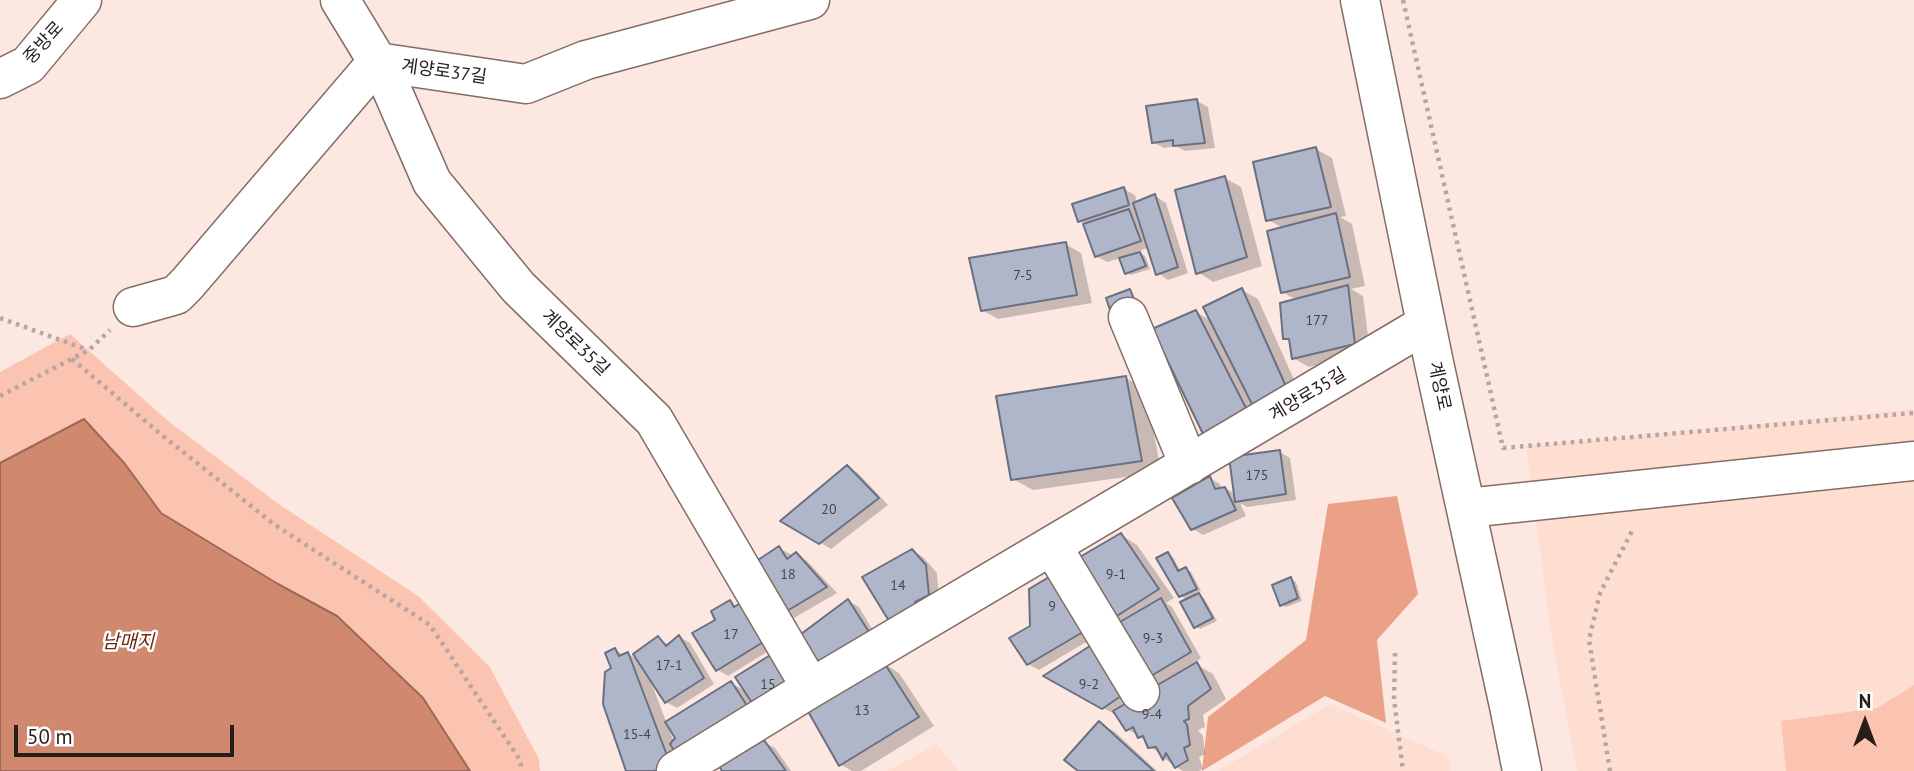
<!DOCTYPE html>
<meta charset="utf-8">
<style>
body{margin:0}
#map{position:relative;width:1914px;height:771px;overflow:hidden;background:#fce8e1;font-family:"PT Sans",sans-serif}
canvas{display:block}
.north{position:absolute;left:1830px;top:687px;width:70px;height:70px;-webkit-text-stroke:5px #fff;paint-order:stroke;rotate:0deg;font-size:19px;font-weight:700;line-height:28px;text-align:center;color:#271e1b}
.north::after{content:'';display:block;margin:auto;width:24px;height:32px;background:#271e1b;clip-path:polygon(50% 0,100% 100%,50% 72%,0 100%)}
.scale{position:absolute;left:14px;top:725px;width:220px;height:32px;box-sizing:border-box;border:4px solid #271e1b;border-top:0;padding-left:9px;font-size:21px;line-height:24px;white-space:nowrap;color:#271e1b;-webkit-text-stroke:5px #fff;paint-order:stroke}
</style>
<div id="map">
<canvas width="1914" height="771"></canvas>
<div class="north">N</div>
<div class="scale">50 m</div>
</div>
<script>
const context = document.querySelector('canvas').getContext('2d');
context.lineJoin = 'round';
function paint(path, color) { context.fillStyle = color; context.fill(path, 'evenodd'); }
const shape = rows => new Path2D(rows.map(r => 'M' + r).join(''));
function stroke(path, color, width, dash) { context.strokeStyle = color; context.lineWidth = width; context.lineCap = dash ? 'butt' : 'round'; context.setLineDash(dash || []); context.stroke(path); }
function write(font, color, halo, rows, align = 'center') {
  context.font = font + ' "PT Sans","Noto Sans KR",sans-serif'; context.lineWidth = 5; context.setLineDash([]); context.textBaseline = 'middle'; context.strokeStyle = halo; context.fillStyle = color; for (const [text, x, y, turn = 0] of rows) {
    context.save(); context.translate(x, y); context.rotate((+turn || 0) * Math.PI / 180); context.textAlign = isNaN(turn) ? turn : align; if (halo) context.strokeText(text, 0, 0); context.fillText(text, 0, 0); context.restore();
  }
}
const built = shape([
 [1914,409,1914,771,1577,771,1552,640,1526,446],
 [1330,704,1449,757,1450,771,1218,771],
 [937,744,958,771,887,771]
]);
const green = shape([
 [70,334,168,421,280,505,418,596,489,666,539,759,540,771,0,771,0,372],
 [1914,685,1914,771,1786,771,1781,721,1877,708]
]);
const forest = shape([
 [1397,496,1418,594,1377,640,1386,723,1325,696,1202,771,1208,717,1306,640,1328,504]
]);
const water = shape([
 [84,419,125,464,161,513,278,584,337,616,423,698,470,771,0,771,0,463,84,419]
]);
const shadow = shape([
 [1197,101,1208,107,1215,148,1185,151,1176,146,1164,148,1153,142],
 [1316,149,1332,158,1346,216,1340,217,1352,224,1365,286,1351,289,1363,296,1370,352,1309,367,1293,358,1291,342,1285,338,1297,300,1282,292,1283,228,1268,220],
 [1225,178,1241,187,1262,266,1213,282,1198,272],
 [1124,189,1135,195,1137,203,1155,196,1166,203,1188,273,1168,280,1158,273,1149,247,1137,252,1145,256,1150,269,1131,275,1126,272,1121,258,1107,262,1096,256,1084,223,1080,221],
 [1065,244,1081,253,1092,303,998,319,982,310],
 [1242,290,1258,299,1304,402,1223,448,1196,312,1212,321],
 [1126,378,1146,390,1161,472,1033,490,1013,479],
 [1280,452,1290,458,1296,500,1247,507,1240,503,1246,516,1203,535,1193,529,1210,478,1220,484,1222,489,1225,488,1235,494],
 [847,467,858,473,888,505,831,549,783,521],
 [1121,535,1137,545,1174,598,1166,603,1172,607,1201,658,1194,663,1213,674,1226,699,1203,715,1205,727,1198,730,1203,736,1205,754,1199,757,1203,769,1199,771,1183,771,1176,767,1164,758,1162,754,1150,747,1147,741,1127,729,1116,712,1114,714,1047,675,1103,652,1134,701,1160,686,1148,678,1110,620],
 [779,548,790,554,792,557,796,555,807,561,837,593,794,618,783,612],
 [912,551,923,557,937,573,939,601,913,627],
 [1168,554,1173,557,1181,572,1186,569,1191,572,1201,591,1196,593,1204,598,1217,621,1200,629,1195,626,1188,600,1180,596],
 [1291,579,1296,582,1302,601,1286,607,1281,605],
 [1065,583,1098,635,1039,670,1028,664,1032,627],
 [848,601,859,607,883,647,852,667,815,662],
 [730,602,738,607,780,644,728,676,718,670,717,621],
 [680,637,690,643,714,684,677,708,666,702,652,681,651,682,667,724,731,683,747,692,808,686,684,771,628,771,613,669,615,650,624,655,628,654,639,660,658,639,670,645],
 [667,725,677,738,674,742],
 [883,663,899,673,934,726,861,771,852,771,841,765],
 [1100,723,1115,732,1157,771,1080,771],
 [764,742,775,748,791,771,724,771]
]);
const building = shape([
 [1197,99,1205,143,1173,146,1173,140,1152,143,1146,106,1197,99],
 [1316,147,1331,207,1266,221,1253,162,1316,147],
 [1225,176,1247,257,1196,274,1175,190,1225,176],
 [1124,187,1129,205,1078,222,1072,204,1124,187],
 [1155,194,1178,267,1156,275,1133,203,1155,194],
 [1129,209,1141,241,1095,257,1083,224,1129,209],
 [1336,213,1350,277,1281,293,1267,231,1336,213],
 [1066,242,1077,295,981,311,969,258,1066,242],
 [1140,252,1146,266,1125,274,1119,258,1140,252],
 [1348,285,1355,344,1292,359,1289,339,1283,339,1280,303,1348,285],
 [1242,288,1289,393,1255,410,1203,307,1242,288],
 [1130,289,1138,309,1113,319,1106,298,1130,289],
 [1196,310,1251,418,1206,440,1152,329,1196,310],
 [1126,376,1142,461,1011,480,996,396,1126,376],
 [1280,450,1286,494,1235,502,1229,457,1280,450],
 [847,465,879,498,819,544,780,521,847,465],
 [1210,476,1215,489,1225,487,1236,510,1191,530,1172,498,1210,476],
 [1121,533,1159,589,1109,621,1073,561,1121,533],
 [779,546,787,559,796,552,827,587,782,614,752,564,779,546],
 [912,549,926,565,929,595,915,602,922,610,889,621,862,577,912,549],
 [1168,552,1178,571,1186,567,1197,589,1179,597,1156,558,1168,552],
 [1054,574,1088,629,1027,665,1009,638,1030,626,1029,589,1054,574],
 [1291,577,1298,598,1280,606,1272,585,1291,577],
 [1199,593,1213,618,1194,628,1180,602,1199,593],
 [1161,598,1191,652,1146,679,1113,626,1161,598],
 [747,599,770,638,716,671,692,633,715,620,711,611,730,600,734,607,747,599],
 [848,599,874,640,833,654,814,663,797,637,848,599],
 [679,635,704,678,665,703,633,654,658,636,666,646,679,635],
 [1093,644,1124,694,1102,709,1043,676,1093,644],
 [615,648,619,656,628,652,671,766,660,771,626,771,603,704,605,672,611,668,605,653,615,648],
 [780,649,794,692,758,712,735,677,780,649],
 [883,661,919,717,839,766,805,706,883,661],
 [1197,662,1211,689,1188,706,1189,719,1184,721,1187,725,1190,745,1184,748,1188,760,1175,768,1166,753,1163,760,1156,747,1148,748,1143,736,1138,738,1133,727,1126,731,1113,711,1197,662],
 [731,681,748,707,679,759,670,744,675,738,665,722,731,681],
 [1099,721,1154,771,1078,771,1064,760,1099,721],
 [764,740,786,771,722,771,719,766,764,740]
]);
const path = shape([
 [1403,0,1503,448,1914,413],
 [0,318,88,350],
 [72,359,163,436,275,525,430,625,520,760,522,771],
 [0,396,89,350,110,330],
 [1395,653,1394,699,1403,771],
 [1610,771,1589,640,1600,593,1632,531]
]);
const minor = shape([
 [340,0,385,74,432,182,518,287,654,420,811,688],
 [1360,0,1434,363,1509,706,1522,771],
 [0,79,28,65,82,0],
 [133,307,176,295,187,284,377,62,526,84,586,60,810,0],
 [1128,317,1189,465],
 [1467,508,1914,461],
 [1052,546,1140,692],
 [676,771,811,688,1426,324]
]);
const numberNames = [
 ["7-5",1023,276],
 ["177",1317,321],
 ["175",1257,476],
 ["20",829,510],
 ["18",788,575],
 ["9-1",1116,575],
 ["14",898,586],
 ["9",1052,607],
 ["17",731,635],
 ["9-3",1153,639],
 ["17-1",669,666],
 ["15",768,685],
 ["9-2",1089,685],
 ["13",862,711],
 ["9-4",1152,715],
 ["15-4",637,735]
];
const streetNames = [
 ["중방로",44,43,-48],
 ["계양로37길",444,72,8],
 ["계양로35길",575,343,44],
 ["계양로",1439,386,78],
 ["계양로35길",1308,395,-31]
];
const waterNames = [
 ["남매지",128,643]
];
paint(built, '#ffded2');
paint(green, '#fac4b0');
paint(forest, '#eaa187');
paint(water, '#d0896f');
stroke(water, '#9d6956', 2);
paint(shadow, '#0003');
paint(building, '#afb6ca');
stroke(building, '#6a7082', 2);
stroke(minor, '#836d66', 41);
stroke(path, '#b6a5a0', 4.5, [3.5, 5]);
stroke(minor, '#fff', 38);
write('14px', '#494447', null, numberNames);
write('18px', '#271e1b', '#fff', streetNames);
write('italic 19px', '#6c2b10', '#fff', waterNames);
</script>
